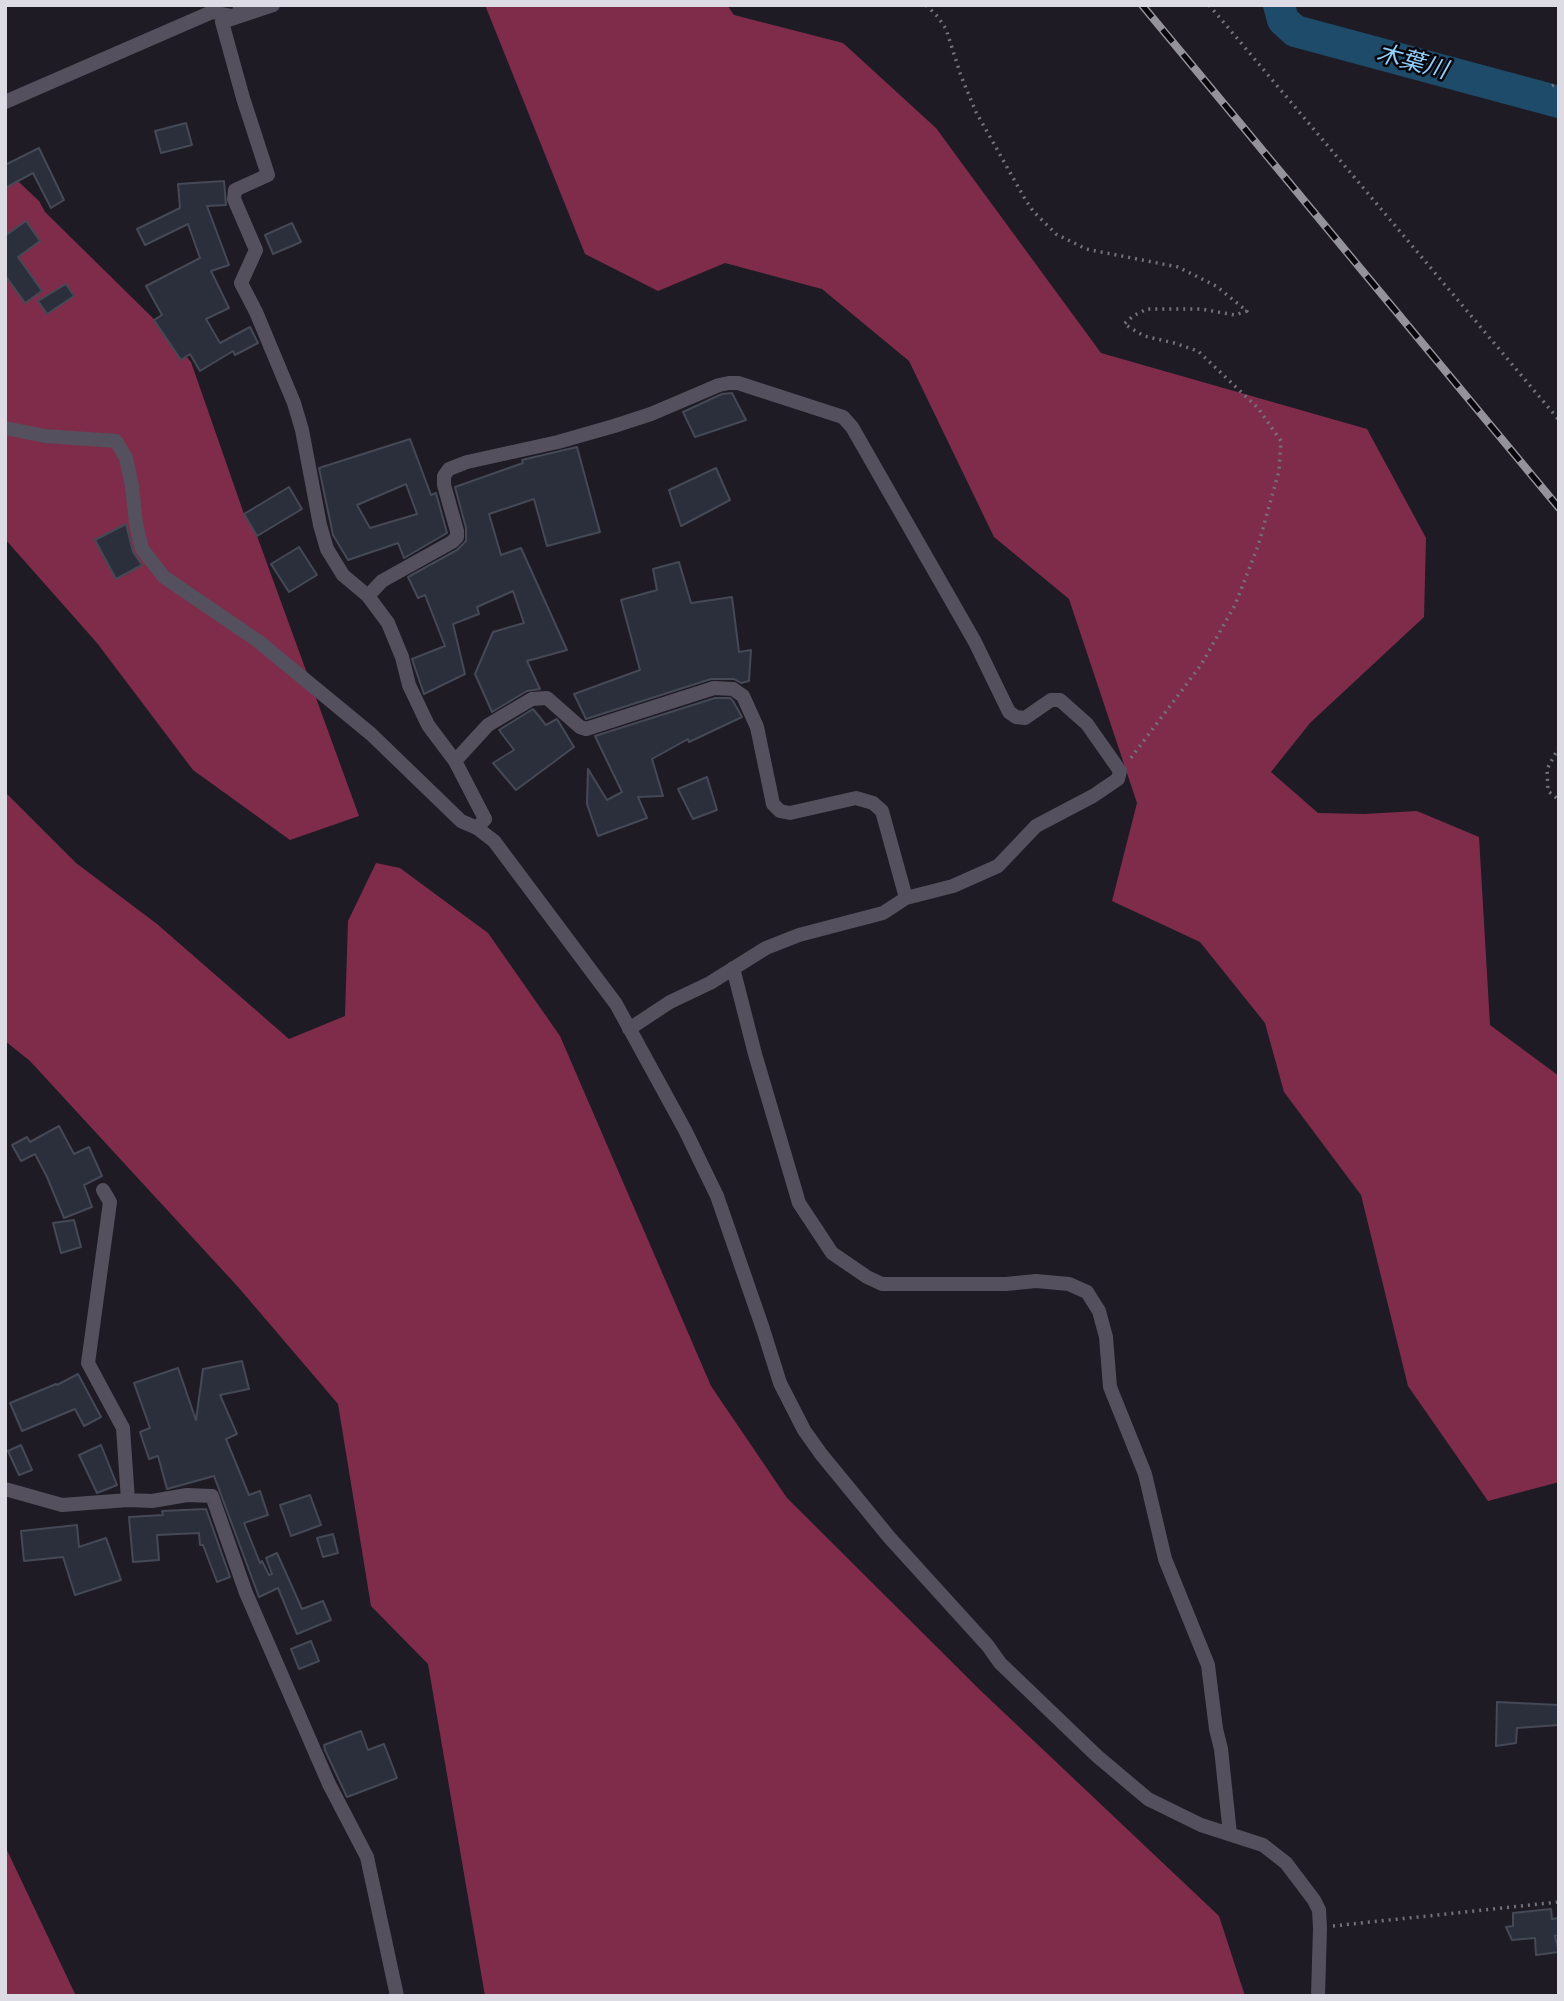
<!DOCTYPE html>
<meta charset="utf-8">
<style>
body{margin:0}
#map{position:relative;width:1564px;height:2001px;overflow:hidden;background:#1e1b25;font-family:Inter,sans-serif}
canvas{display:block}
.frame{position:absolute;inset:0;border:7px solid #dddbe3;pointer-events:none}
</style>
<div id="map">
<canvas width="1564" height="2001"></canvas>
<div class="frame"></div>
</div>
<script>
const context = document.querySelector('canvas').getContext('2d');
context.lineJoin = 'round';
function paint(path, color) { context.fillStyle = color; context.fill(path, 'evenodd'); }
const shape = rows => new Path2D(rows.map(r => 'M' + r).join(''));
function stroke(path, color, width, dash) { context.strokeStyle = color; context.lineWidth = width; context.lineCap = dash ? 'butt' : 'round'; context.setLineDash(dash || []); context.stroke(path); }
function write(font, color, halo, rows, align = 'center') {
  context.font = font + ' Inter,"Noto Sans JP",sans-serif'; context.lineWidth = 5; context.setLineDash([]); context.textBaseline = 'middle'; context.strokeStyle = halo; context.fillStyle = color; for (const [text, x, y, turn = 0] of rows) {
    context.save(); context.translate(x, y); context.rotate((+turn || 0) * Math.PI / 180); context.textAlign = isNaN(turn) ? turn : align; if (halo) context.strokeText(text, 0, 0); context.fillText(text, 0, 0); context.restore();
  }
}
const forest = shape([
 [485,5,727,5,734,15,843,43,936,128,1101,353,1367,429,1426,538,1424,617,1310,723,1271,772,1318,813,1364,814,1417,811,1479,837,1490,1025,1559,1076,1559,1482,1488,1501,1408,1386,1361,1195,1284,1092,1265,1023,1200,942,1112,901,1137,803,1069,599,994,537,909,361,822,289,725,263,658,291,585,254],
 [5,169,39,201,45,212,162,327,191,362,244,514,257,536,359,816,290,840,193,770,97,643,5,539],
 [5,792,76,863,157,924,289,1039,345,1016,348,921,376,863,400,868,488,933,560,1036,711,1386,787,1498,980,1690,1219,1916,1245,1996,485,1996,428,1664,371,1606,338,1404,239,1288,30,1061,5,1041],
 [5,1846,76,1996,5,1996]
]);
const river = shape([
 [1279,5,1283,20,1295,31,1559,102]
]);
const building = shape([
 [186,123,192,145,161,153,155,131,186,123],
 [39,148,64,200,51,208,33,173,5,188,5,165,39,148],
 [224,181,226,205,207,206,229,265,211,271,229,308,206,319,220,343,250,327,258,343,235,355,233,351,200,371,190,354,181,360,154,320,162,315,146,286,200,258,188,224,145,245,137,229,180,208,178,184,224,181],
 [26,221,40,241,18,257,42,291,25,303,5,275,5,236,26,221],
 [292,223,301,242,273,254,265,235,292,223],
 [66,284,74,296,47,314,38,301,66,284],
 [732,393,746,420,695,437,683,412,722,394,732,393],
 [410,439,431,495,436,493,447,533,404,558,398,543,348,560,333,535,319,468,410,439],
 [406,484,417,514,370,528,357,505,406,484],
 [577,447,600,532,547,546,534,499,489,514,501,555,521,548,567,650,527,661,540,689,527,691,492,712,475,674,493,632,524,623,513,591,477,607,479,614,453,624,465,674,424,694,412,659,445,646,425,595,418,598,408,577,457,550,466,541,466,528,455,487,523,463,522,460,577,447],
 [716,468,730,500,681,526,669,490,716,468],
 [289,487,302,509,257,536,244,514,289,487],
 [126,524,133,552,142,565,116,579,95,540,126,524],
 [299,547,317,575,289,592,271,564,299,547],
 [679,562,691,603,732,597,739,652,751,650,749,681,741,683,734,679,711,679,586,719,574,694,640,670,621,600,657,590,653,569,679,562],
 [715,698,730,698,733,701,742,717,689,742,688,739,652,759,663,796,638,797,647,818,598,836,587,804,588,769,607,800,622,792,595,736,715,698],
 [533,709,546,725,557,719,574,747,516,790,493,763,514,750,499,730,533,709],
 [707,777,717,810,693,819,678,789,707,777],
 [59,1126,74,1154,89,1147,102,1176,84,1185,92,1207,64,1218,47,1177,35,1154,21,1161,12,1145,27,1137,30,1142,59,1126],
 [74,1220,81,1247,61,1253,53,1223,74,1220],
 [242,1361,249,1389,220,1395,237,1434,226,1439,249,1495,260,1491,268,1515,244,1523,260,1563,262,1561,269,1575,272,1574,266,1558,277,1553,302,1609,323,1601,331,1620,297,1634,278,1588,259,1597,214,1476,167,1489,158,1456,149,1459,140,1432,150,1428,134,1383,178,1368,196,1420,203,1369,242,1361],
 [78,1374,101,1417,84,1426,75,1409,22,1431,10,1403,56,1384,57,1385,78,1374],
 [21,1445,32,1470,19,1475,8,1451,21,1445],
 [101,1445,117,1485,97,1493,79,1455,101,1445],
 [310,1495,321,1525,291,1536,280,1505,310,1495],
 [206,1509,230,1577,217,1582,203,1545,200,1545,199,1533,157,1535,159,1560,133,1562,129,1517,163,1515,162,1511,206,1509],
 [77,1525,79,1547,106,1538,121,1580,75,1595,63,1557,24,1561,21,1531,77,1525],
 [333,1534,338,1553,323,1557,317,1538,333,1534],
 [311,1641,319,1661,299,1669,291,1649,311,1641],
 [1497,1702,1559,1705,1559,1725,1517,1728,1516,1743,1496,1746,1497,1702],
 [361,1731,368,1750,384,1744,397,1778,347,1797,325,1750,324,1745,361,1731],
 [1551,1909,1552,1919,1559,1918,1559,1935,1555,1936,1559,1952,1536,1955,1535,1938,1512,1940,1506,1927,1513,1926,1513,1913,1551,1909]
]);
const path = shape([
 [926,5,938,17,946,29,961,76,976,112,1025,199,1033,211,1056,234,1086,249,1178,267,1216,286,1247,311,1235,315,1201,309,1147,309,1133,316,1124,324,1144,336,1174,343,1198,351,1258,408,1281,441,1279,471,1258,546,1235,605,1201,665,1130,759],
 [1209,5,1559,420],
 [1552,86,1559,82],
 [1559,747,1547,769,1548,791,1559,800],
 [1333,1926,1559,1902]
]);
const street = shape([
 [273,5,222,22,243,98,268,175,235,190,234,199,256,250,241,283,256,312,294,403,302,430,320,525,327,549,343,575,368,596,388,623,402,657,409,685,428,725,455,761,485,819,477,828],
 [5,102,212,12,237,17,241,5],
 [5,428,45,436,116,441,126,458,132,486,136,524,142,549,164,577,258,641,371,734,461,821,477,828,494,841,616,1004,685,1130,717,1196,763,1329,780,1383,804,1430,821,1454,889,1537,988,1646,1000,1663,1097,1756,1148,1799,1201,1825,1263,1845,1286,1863,1314,1900,1319,1910,1320,1928,1318,1996],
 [368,596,382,581,452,542,457,537,457,531,444,485,444,476,449,469,467,462,558,442,614,426,651,414,719,385,729,383,738,383,843,417,852,427,975,642,1009,712,1016,717,1025,718,1051,700,1060,700,1087,724,1120,771,1118,779,1093,796,1036,826,998,866,953,886,906,898,883,913,799,935,766,948,710,983,670,1002,629,1029],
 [455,761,488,725,532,699,547,698,580,727,586,729,714,688,733,689,743,696,757,727,773,804,780,811,790,813,856,798,873,803,882,811,906,898],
 [733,968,755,1054,799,1203,832,1253,867,1277,882,1284,1006,1284,1036,1281,1069,1284,1087,1292,1099,1311,1106,1337,1110,1387,1145,1474,1165,1559,1208,1665,1216,1729,1221,1749,1230,1834],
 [103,1190,110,1202,88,1363,123,1428,128,1500],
 [5,1489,62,1505,128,1500,152,1501,187,1495,212,1496,246,1593,329,1784,367,1857,397,1996]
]);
const rail = shape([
 [1142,5,1559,508]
]);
const waterNames = [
 ["木葉川",1412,62,15]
];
paint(forest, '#7f2c4b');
stroke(river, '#1d4b69', 32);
paint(building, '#2b2f3b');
stroke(building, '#444955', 2);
stroke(path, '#73717a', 3.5, [2, 5]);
stroke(street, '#54505d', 14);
stroke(rail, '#94929b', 8);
stroke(rail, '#08060b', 5, [16]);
write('italic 24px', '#90cefb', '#08060b', waterNames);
</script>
